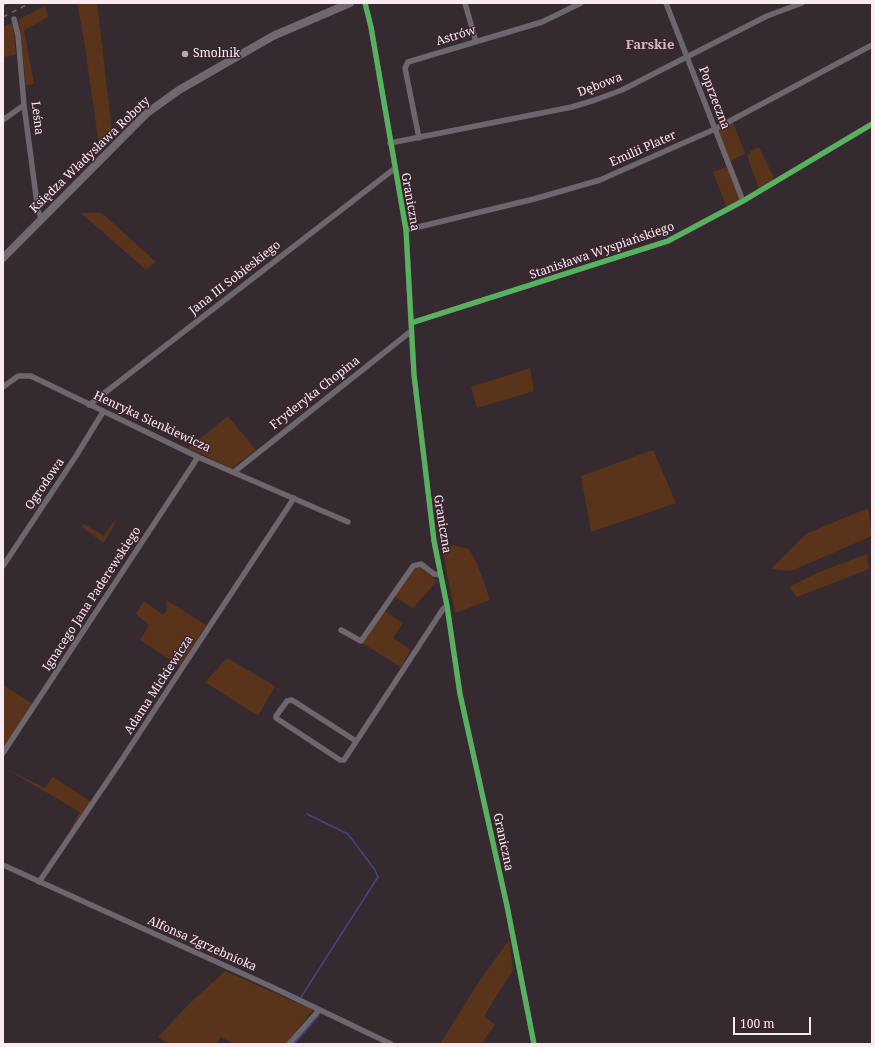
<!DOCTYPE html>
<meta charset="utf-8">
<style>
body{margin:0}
#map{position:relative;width:875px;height:1047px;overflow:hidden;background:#352a30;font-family:"Noto Serif",serif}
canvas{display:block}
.frame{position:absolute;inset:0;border:4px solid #faebf2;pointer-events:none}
.scale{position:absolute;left:733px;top:1017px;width:78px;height:18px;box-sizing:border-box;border:2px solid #faebf2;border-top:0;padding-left:5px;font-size:12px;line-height:14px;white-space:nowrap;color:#faebf2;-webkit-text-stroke:3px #3a2530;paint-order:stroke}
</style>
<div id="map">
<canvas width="875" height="1047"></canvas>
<div class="frame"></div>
<div class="scale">100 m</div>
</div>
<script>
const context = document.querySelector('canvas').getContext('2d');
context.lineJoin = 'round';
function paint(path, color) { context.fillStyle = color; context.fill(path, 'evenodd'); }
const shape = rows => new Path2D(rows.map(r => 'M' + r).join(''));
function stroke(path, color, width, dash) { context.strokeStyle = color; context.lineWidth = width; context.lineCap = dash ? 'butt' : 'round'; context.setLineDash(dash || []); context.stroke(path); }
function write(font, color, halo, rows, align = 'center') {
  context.font = font + ' "Noto Serif",serif'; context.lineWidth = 3; context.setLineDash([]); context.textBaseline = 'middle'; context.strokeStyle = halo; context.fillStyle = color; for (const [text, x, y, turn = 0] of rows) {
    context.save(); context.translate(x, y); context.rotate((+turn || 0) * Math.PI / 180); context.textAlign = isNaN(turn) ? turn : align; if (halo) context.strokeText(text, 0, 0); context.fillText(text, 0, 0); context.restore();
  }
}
const green = shape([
 [77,3,97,3,113,140,100,152,84,40],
 [45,6,48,17,24,30,34,84,26,85,19,19],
 [9,24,13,25,16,55,3,57,3,27],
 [733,122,745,154,730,161,719,132,719,129],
 [759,147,776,182,759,189,747,155,751,153,750,151],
 [727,167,741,201,727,208,713,172],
 [81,213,102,213,156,262,146,270],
 [530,368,534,391,477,408,471,387],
 [228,416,256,450,232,468,188,448],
 [653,450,676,503,591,532,581,476],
 [868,508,872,536,791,571,771,569,806,534],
 [116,521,105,541,102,542,82,527,84,524,104,536,112,523],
 [454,545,469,549,477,563,490,600,455,613,442,548],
 [867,554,869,569,797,597,789,587,819,572],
 [420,567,437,581,413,608,394,596,411,571],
 [166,600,206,625,180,666,140,640,149,625,136,614,144,601,163,615,167,610],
 [384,611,403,623,393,638,411,650,401,667,362,643],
 [227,658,275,686,258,716,205,682],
 [3,685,33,704,5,746,3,744],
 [3,767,45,788,53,777,91,802,72,830,71,829,80,812],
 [509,940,513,970,484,1016,495,1025,481,1044,440,1044,480,980],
 [225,971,313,1010,286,1044,234,1044,221,1037,216,1044,170,1044,158,1037,189,1004]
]);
const stream = shape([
 [301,997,378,877,375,870,348,834,307,814],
 [294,1044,319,1015]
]);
const minor = shape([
 [365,3,371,27,406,230,414,375,434,541,447,606,460,694,507,906,534,1044],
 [465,3,476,42],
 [666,3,743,201],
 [14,19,18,35,24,105,38,211,42,219],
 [3,120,24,105],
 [419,138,405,68,408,62,542,22,581,3],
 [390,143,572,107,595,100,622,90,767,16,802,3],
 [406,230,534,199,600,180,715,129,872,45],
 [411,323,668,241,743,201,872,124],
 [3,387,18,376,31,376,198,457,348,522],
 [89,405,394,169],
 [234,472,410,332],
 [3,566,76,456,103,412],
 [341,630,361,641,413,566,421,564,434,574,440,575],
 [356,741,292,700,287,701,276,716,276,718,340,760,344,760,443,609,447,606],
 [3,753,198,457],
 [3,865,272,987,391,1044],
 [39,882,117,767,294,498],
 [289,1044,319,1010]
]);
const secondary = shape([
 [3,258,147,113,179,90,273,36,350,3]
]);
const rail = shape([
 [3,5,7,3],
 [3,17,30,3]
]);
const cycleway = shape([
 [365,3,371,27,406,230,414,375,434,541,447,606,460,694,507,906,534,1044],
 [411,323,668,241,743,201,872,124]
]);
const markers = [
 [185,54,4,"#b5a7ae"]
];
const streetNames = [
 ["Astrów",456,36,-17],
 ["Dębowa",600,85,-21],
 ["Poprzeczna",714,98,69],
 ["Leśna",37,118,83],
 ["Emilii Plater",643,149,-24],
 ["Księdza Władysława Roboty",90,155,-44],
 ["Graniczna",410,202,80],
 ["Stanisława Wyspiańskiego",602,251,-19],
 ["Jana III Sobieskiego",235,278,-38],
 ["Fryderyka Chopina",315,393,-38],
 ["Henryka Sienkiewicza",152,422,25],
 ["Ogrodowa",45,484,-56],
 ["Graniczna",442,524,81],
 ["Ignacego Jana Paderewskiego",92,599,-57],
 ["Adama Mickiewicza",159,685,-57],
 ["Graniczna",503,842,78],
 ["Alfonsa Zgrzebnioka",202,944,24]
];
const poiNames = [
 ["Smolnik",193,54]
];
const neighbourhoodNames = [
 ["Farskie",650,45]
];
paint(green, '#5a341a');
stroke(stream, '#464384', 1.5);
stroke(minor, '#6d666e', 5.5);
stroke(secondary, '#716771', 8);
stroke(rail, '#706970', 1.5, [5, 5]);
stroke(cycleway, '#56b35d', 5);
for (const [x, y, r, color] of markers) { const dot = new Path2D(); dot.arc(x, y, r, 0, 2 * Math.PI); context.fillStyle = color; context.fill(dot); stroke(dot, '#3a2530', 1.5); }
write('12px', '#faebf2', '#3a2530', streetNames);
write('12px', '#faebf2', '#3a2530', poiNames, 'left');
write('bold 13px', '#d5b8c6', '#3a2530', neighbourhoodNames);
</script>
